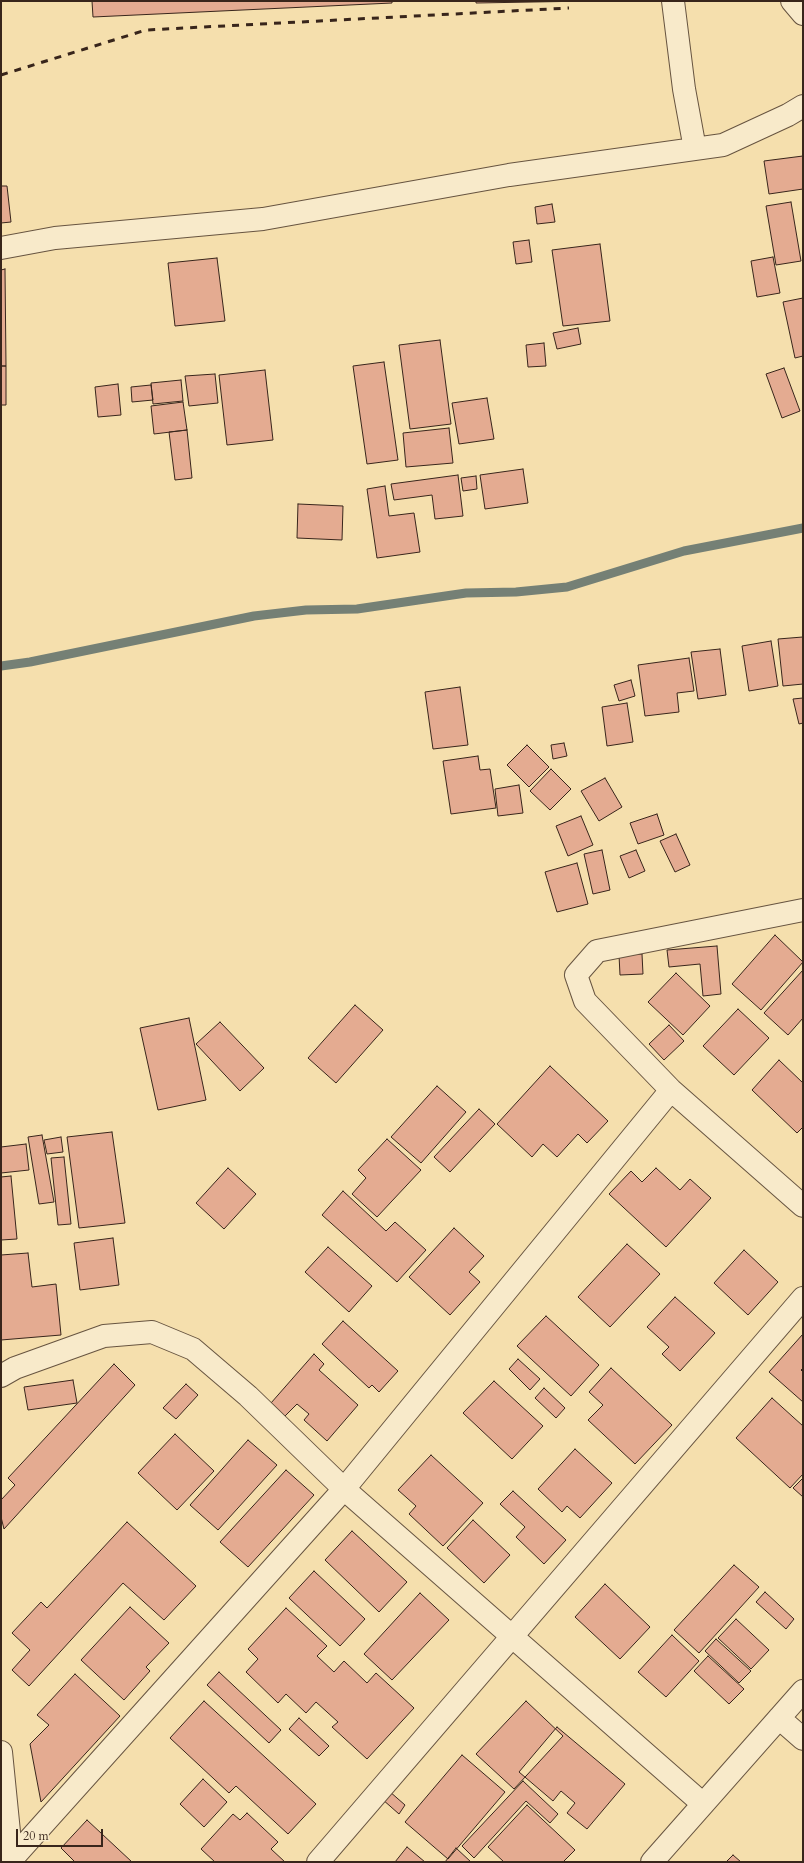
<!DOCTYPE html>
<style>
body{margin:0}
#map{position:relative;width:804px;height:1863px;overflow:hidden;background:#f5dfad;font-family:Cardo,serif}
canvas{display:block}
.frame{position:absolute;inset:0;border:2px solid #38251b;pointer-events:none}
.scale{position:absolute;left:16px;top:1829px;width:87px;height:18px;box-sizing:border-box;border:2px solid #38251b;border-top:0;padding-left:5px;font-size:12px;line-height:14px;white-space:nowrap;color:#38251b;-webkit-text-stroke:3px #f8eaca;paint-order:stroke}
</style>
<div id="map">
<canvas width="804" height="1863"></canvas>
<div class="frame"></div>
<div class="scale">20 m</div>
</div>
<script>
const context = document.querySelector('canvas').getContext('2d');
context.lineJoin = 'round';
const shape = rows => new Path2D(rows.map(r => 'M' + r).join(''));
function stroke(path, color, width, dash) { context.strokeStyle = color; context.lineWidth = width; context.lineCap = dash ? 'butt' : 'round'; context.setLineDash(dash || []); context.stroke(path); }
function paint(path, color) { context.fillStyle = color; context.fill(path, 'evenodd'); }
const stream = shape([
 [1,666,30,662,254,616,306,610,357,609,466,593,516,592,567,587,684,551,803,528]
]);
const building = shape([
 [92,1,392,1,392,3,93,17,92,1],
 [476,1,590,1,476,3,476,1],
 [803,156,803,189,769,194,764,161,803,156],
 [1,186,7,186,11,222,1,223,1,186],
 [791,202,801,261,776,265,766,206,791,202],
 [552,204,555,222,537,224,535,207,552,204],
 [529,240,532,262,516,264,513,242,529,240],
 [600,244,610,321,563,326,552,250,600,244],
 [773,257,780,293,757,297,751,261,773,257],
 [217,258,225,321,175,326,168,263,217,258],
 [5,269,6,366,1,366,1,270,5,269],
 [803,298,803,356,795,358,783,302,803,298],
 [578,328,581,344,557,349,553,333,578,328],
 [440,340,451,424,410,429,399,345,440,340],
 [544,343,546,366,528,367,526,345,544,343],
 [384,362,398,460,367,464,353,366,384,362],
 [1,366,6,366,6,405,1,405,1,366],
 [784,368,800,411,782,418,766,374,784,368],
 [265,370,273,440,227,445,219,375,265,370],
 [215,374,218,403,189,406,185,376,215,374],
 [181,380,183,401,153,404,151,383,181,380],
 [118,384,121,415,98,417,95,387,118,384],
 [151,385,153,400,132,402,131,387,151,385],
 [487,398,494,439,459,444,452,403,487,398],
 [183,402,187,430,154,434,151,406,183,402],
 [449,428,453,463,406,467,403,433,449,428],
 [187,430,192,478,175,480,169,432,187,430],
 [523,469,528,503,485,509,480,475,523,469],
 [458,475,463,516,435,519,432,495,394,500,391,484,458,475],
 [476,476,477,489,463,491,461,478,476,476],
 [385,486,389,516,414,513,420,552,377,558,367,489,385,486],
 [298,504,343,506,342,540,297,538,298,504],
 [803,637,803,684,783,686,778,639,803,637],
 [771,641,778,686,749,691,742,646,771,641],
 [720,649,726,695,698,699,691,652,720,649],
 [689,658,694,691,677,693,679,712,645,716,638,665,689,658],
 [631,680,635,696,619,701,614,685,631,680],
 [460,687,468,745,433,749,425,692,460,687],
 [803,698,803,723,799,724,793,699,803,698],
 [627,703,633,742,607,746,602,707,627,703],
 [564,743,567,756,553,759,551,745,564,743],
 [527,745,549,767,529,787,507,765,527,745],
 [478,756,480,770,490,769,496,808,451,814,443,761,478,756],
 [551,769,571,789,550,810,530,791,551,769],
 [605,778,622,807,599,821,581,791,605,778],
 [519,785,523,813,498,816,495,789,519,785],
 [657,814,664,835,638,844,630,823,657,814],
 [581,816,593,845,568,856,556,826,581,816],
 [676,834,690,865,675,872,660,841,676,834],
 [602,850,610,890,593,894,584,854,602,850],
 [636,850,645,871,629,878,620,856,636,850],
 [577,863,588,904,557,912,545,872,577,863],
 [775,935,803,962,761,1010,732,984,775,935],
 [717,946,721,994,703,996,700,964,669,967,667,950,717,946],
 [642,954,643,974,620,975,619,955,642,954],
 [803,970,803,1018,788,1035,764,1013,803,970],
 [676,973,710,1006,683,1035,648,1002,676,973],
 [355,1005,383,1030,336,1083,308,1058,355,1005],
 [738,1009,769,1038,734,1075,703,1046,738,1009],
 [189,1018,206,1100,158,1110,140,1028,189,1018],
 [220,1022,264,1068,240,1091,196,1044,220,1022],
 [669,1025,684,1041,664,1060,649,1044,669,1025],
 [779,1060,803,1083,803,1127,797,1133,752,1090,779,1060],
 [550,1066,608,1121,587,1143,578,1134,557,1157,543,1144,532,1157,497,1124,550,1066],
 [437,1086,466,1112,421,1163,391,1137,437,1086],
 [479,1109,495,1124,450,1172,434,1157,479,1109],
 [112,1132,125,1223,79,1228,67,1137,112,1132],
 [42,1135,54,1202,39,1204,28,1137,42,1135],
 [61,1137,63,1152,47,1154,44,1140,61,1137],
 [387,1139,421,1170,377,1217,352,1194,366,1178,358,1170,387,1139],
 [26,1144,29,1170,1,1173,1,1147,26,1144],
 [64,1157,71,1224,58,1225,51,1158,64,1157],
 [228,1168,256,1194,224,1229,196,1203,228,1168],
 [656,1168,680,1190,690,1179,711,1198,666,1247,609,1194,631,1171,642,1182,656,1168],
 [11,1176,17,1239,1,1240,1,1177,11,1176],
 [343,1191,386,1231,395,1222,426,1250,397,1282,322,1215,343,1191],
 [454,1228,484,1256,469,1272,480,1282,450,1315,409,1277,454,1228],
 [113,1238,119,1285,80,1290,74,1243,113,1238],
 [627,1244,660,1274,610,1327,578,1297,627,1244],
 [328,1247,372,1286,349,1312,305,1272,328,1247],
 [744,1250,778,1282,748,1315,714,1283,744,1250],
 [28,1253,32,1287,56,1284,61,1335,1,1340,1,1255,28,1253],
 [675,1297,715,1333,680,1371,662,1354,669,1347,647,1327,675,1297],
 [546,1316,599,1365,571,1396,517,1346,546,1316],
 [343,1321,398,1371,379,1392,372,1385,369,1388,322,1344,343,1321],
 [803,1334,803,1368,801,1370,803,1372,803,1402,769,1372,803,1334],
 [314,1354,324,1364,319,1370,358,1405,327,1441,304,1420,309,1414,297,1404,285,1416,271,1403,314,1354],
 [518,1359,540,1379,530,1390,509,1369,518,1359],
 [114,1364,135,1385,4,1529,1,1517,1,1500,15,1485,8,1478,114,1364],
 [611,1368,672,1425,635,1464,588,1420,603,1405,589,1392,611,1368],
 [73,1380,77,1403,28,1410,24,1387,73,1380],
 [494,1381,543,1426,512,1459,463,1413,494,1381],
 [186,1384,198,1395,176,1419,163,1408,186,1384],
 [544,1388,565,1408,556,1418,535,1398,544,1388],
 [772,1398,803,1426,803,1474,790,1488,736,1438,772,1398],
 [175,1434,214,1471,177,1510,138,1473,175,1434],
 [248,1440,277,1465,218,1530,190,1505,248,1440],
 [575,1449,612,1483,580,1518,567,1506,562,1512,538,1489,575,1449],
 [431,1455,483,1503,443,1546,409,1514,416,1506,398,1490,431,1455],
 [286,1470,314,1495,248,1567,220,1542,286,1470],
 [803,1478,803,1497,793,1488,803,1478],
 [513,1491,566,1540,544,1564,516,1537,525,1527,500,1504,513,1491],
 [473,1520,510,1555,484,1583,447,1548,473,1520],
 [127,1522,196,1586,164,1620,123,1583,29,1686,12,1670,30,1650,12,1633,41,1602,47,1608,127,1522],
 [352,1531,407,1582,379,1612,325,1560,352,1531],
 [734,1565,759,1587,699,1653,674,1630,734,1565],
 [314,1571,365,1619,340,1646,289,1598,314,1571],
 [605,1584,650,1627,620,1659,575,1617,605,1584],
 [765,1592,794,1619,786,1629,756,1602,765,1592],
 [420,1593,449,1620,392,1680,364,1654,420,1593],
 [130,1607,169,1643,146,1667,150,1671,124,1700,81,1660,130,1607],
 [286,1608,327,1646,317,1656,334,1672,344,1661,367,1683,376,1673,414,1708,367,1759,332,1727,338,1722,316,1702,306,1713,286,1694,278,1703,246,1672,258,1659,248,1649,286,1608],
 [736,1619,769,1650,751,1669,718,1638,736,1619],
 [672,1635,699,1661,666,1697,638,1672,672,1635],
 [716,1639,751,1671,739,1683,705,1651,716,1639],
 [708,1656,744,1689,729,1704,694,1671,708,1656],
 [219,1672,281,1730,269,1743,207,1685,219,1672],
 [75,1674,120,1716,41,1802,30,1744,49,1725,37,1715,75,1674],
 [204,1701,316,1804,288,1834,236,1786,229,1793,170,1738,204,1701],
 [526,1701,563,1736,514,1789,476,1754,526,1701],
 [299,1718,329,1746,319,1756,289,1729,299,1718],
 [557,1727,625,1784,587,1829,567,1813,575,1803,561,1791,553,1801,519,1772,557,1727],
 [462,1755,505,1792,448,1859,405,1822,462,1755],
 [203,1779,227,1802,204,1827,180,1804,203,1779],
 [523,1781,558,1814,550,1823,526,1801,474,1858,462,1846,523,1781],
 [389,1791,405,1805,399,1814,382,1799,389,1791],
 [527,1805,575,1850,563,1862,504,1862,488,1847,527,1805],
 [247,1813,278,1842,271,1849,285,1862,215,1862,201,1849,233,1814,240,1820,247,1813],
 [87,1820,132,1862,75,1862,61,1848,87,1820],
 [407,1847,425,1862,395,1862,407,1847],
 [456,1848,471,1862,445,1862,456,1848],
 [733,1855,741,1862,726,1862,733,1855]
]);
const minor = shape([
 [673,1,684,89,695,149],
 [792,1,803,14],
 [1,248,55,238,263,219,509,175,723,145,788,115,803,106],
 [803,910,597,951,576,975,585,1001,671,1090,803,1206],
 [1,1376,15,1368,104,1336,152,1332,193,1349,248,1396,344,1489,703,1804],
 [779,1718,803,1739],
 [1,1752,12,1862],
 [11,1860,344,1489,671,1090],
 [318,1862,803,1298],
 [652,1862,803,1691]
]);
const rail = shape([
 [1,75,146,30,569,8]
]);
stroke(stream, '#758075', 9);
paint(building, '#e4ab91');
stroke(building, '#38251b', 1);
stroke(minor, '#675440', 24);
stroke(minor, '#f8eaca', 22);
stroke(rail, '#38251b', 3, [7, 7]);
</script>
